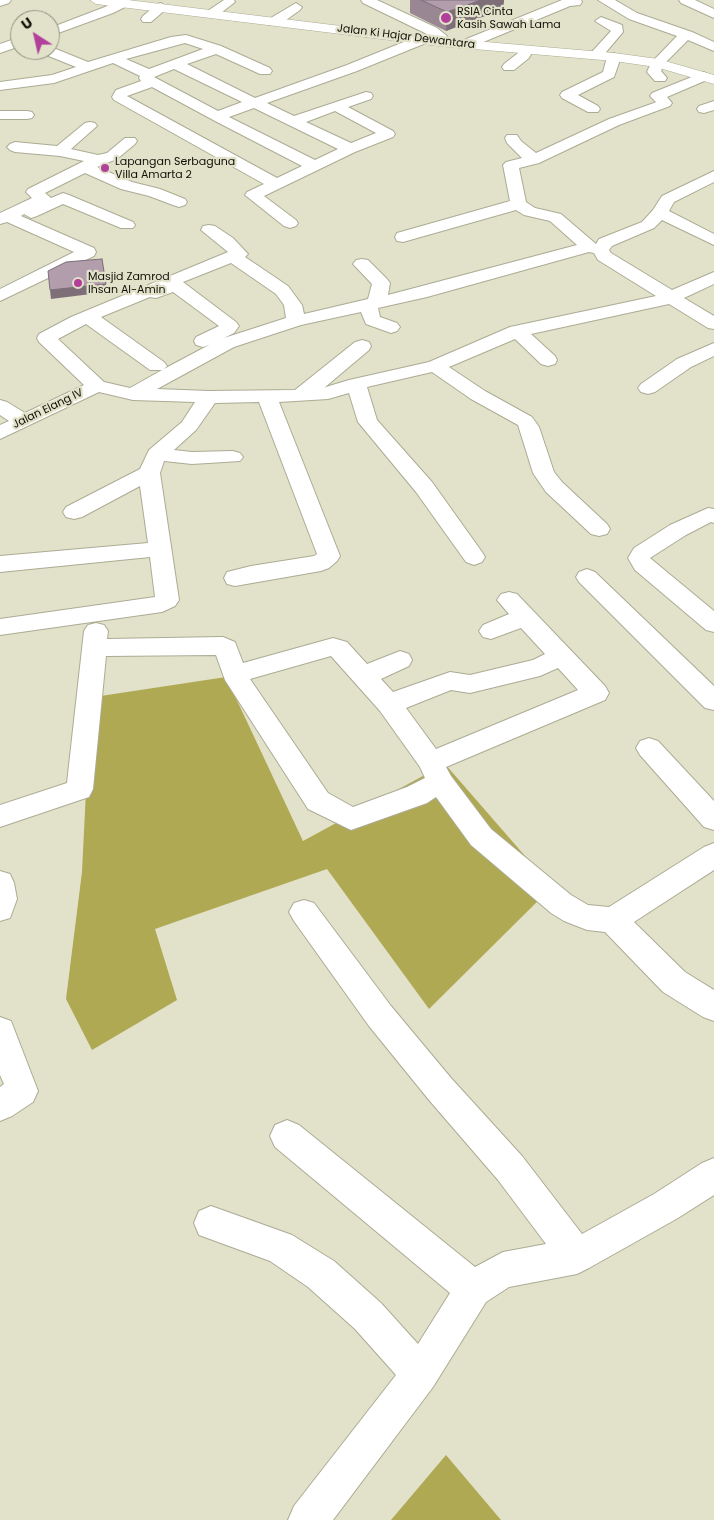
<!DOCTYPE html>
<style>
body{margin:0}
#map{position:relative;width:714px;height:1520px;overflow:hidden;background:#e2e1c9;font-family:Poppins,sans-serif}
canvas{display:block}
.north{position:absolute;left:10px;top:10px;width:50px;height:50px;box-sizing:border-box;background:#e2e1c9;border:1px solid #8e8d7c;border-radius:50%;rotate:325deg;font-size:14px;font-weight:700;line-height:20px;text-align:center;color:#101008}
.north::after{content:'';display:block;margin:auto;width:18px;height:22px;background:#b2409a;clip-path:polygon(50% 0,100% 100%,50% 72%,0 100%)}
</style>
<div id="map">
<canvas width="714" height="1520"></canvas>
<div class="north">U</div>
</div>
<script>
const context = document.querySelector('canvas').getContext('2d');
context.lineJoin = 'round';
function paint(path, color) { context.fillStyle = color; context.fill(path, 'evenodd'); }
const shape = rows => new Path2D(rows.map(r => 'M' + r).join(''));
function stroke(path, color, width, dash) { context.strokeStyle = color; context.lineWidth = width; context.lineCap = dash ? 'butt' : 'round'; context.setLineDash(dash || []); context.stroke(path); }
function write(font, color, halo, rows, align = 'center') {
  context.font = font + ' Poppins,sans-serif'; context.lineWidth = 4.5; context.setLineDash([]); context.textBaseline = 'middle'; context.strokeStyle = halo; context.fillStyle = color; for (const [text, x, y, turn = 0] of rows) {
    context.save(); context.translate(x, y); context.rotate((+turn || 0) * Math.PI / 180); context.textAlign = isNaN(turn) ? turn : align; if (halo) context.strokeText(text, 0, 0); context.fillText(text, 0, 0); context.restore();
  }
}
const forest = shape([
 [226,677,303,841,445,764,552,887,429,1009,327,869,155,929,177,1000,92,1050,66,999,82,872,88,750,94,697],
 [446,1455,501,1520,391,1520]
]);
const minor = shape([
 [0,0,11,0,9,3,0,6,0,0],
 [118,0,130,0,127,6,113,13,50,36,50,28,105,7,118,0],
 [224,0,234,0,235,2,217,16,209,16,207,13,209,10,224,0],
 [361,0,377,0,437,28,447,36,446,42,444,45,434,45,433,37,427,34,363,3,361,0],
 [562,0,581,0,582,2,580,5,570,6,469,48,459,48,457,45,459,42,562,0],
 [598,0,615,0,637,13,692,32,714,42,714,51,688,40,664,64,661,71,667,78,665,81,655,81,647,72,651,63,677,36,629,19,598,0],
 [679,0,695,0,714,9,714,18,681,3,679,0],
 [161,3,167,7,165,10,151,22,143,22,141,19,143,16,157,4,161,3],
 [296,3,302,7,300,10,279,25,269,25,268,22,269,19,296,3],
 [601,17,622,25,623,32,601,58,596,59,589,55,611,31,595,21,601,17],
 [186,35,221,46,270,68,272,71,270,74,260,74,216,54,187,64,255,98,347,65,416,37,421,36,428,40,426,43,357,71,267,103,294,116,366,92,371,93,373,96,371,99,348,107,393,131,395,134,393,137,355,152,264,196,296,220,298,223,296,226,290,228,284,226,245,195,247,192,264,184,114,100,112,97,116,90,141,81,139,78,140,76,113,63,54,83,0,90,0,82,52,75,76,67,41,53,39,50,50,50,51,47,88,62,171,37,186,35],
 [185,43,203,49,149,69,126,59,185,43],
 [174,69,242,102,218,111,154,77,174,69],
 [152,87,217,122,302,166,277,178,127,96,152,87],
 [254,108,338,149,315,160,229,117,254,108],
 [335,111,376,133,351,143,306,122,335,111],
 [20,37,20,46,0,53,0,44,20,37],
 [526,46,533,50,529,58,514,70,504,70,502,67,504,64,518,53,521,47,526,46],
 [614,53,621,57,614,77,578,95,598,106,600,109,598,112,588,112,562,98,560,95,562,92,603,72,607,57,614,53],
 [704,72,711,76,709,79,667,97,672,103,670,106,619,125,539,163,519,168,526,202,535,208,561,214,596,244,599,239,642,222,653,210,662,196,714,171,714,182,674,202,669,211,714,234,714,245,662,220,654,228,612,246,609,250,611,253,672,290,714,272,714,284,684,298,714,316,714,329,708,328,669,304,531,334,555,356,557,360,555,364,548,366,541,364,515,339,449,367,485,391,532,417,539,427,554,472,562,482,607,524,610,529,607,534,599,536,591,534,546,492,533,473,518,425,471,399,432,372,367,387,377,420,432,482,482,552,485,557,482,562,474,565,466,562,416,492,358,422,349,393,328,399,279,402,340,556,337,561,329,568,321,571,235,586,227,584,224,578,227,572,251,566,314,556,317,554,259,402,215,403,196,430,174,450,192,452,233,451,240,453,243,457,240,461,192,464,164,461,160,473,179,600,175,606,162,612,0,635,0,619,155,597,150,557,0,572,0,556,148,543,140,486,82,517,74,519,66,517,63,512,66,507,140,469,149,450,182,422,195,402,133,400,99,392,0,439,0,425,9,421,0,415,0,400,7,402,25,413,84,385,39,342,37,338,39,334,71,317,228,252,201,230,203,226,209,225,215,226,233,238,248,254,245,257,288,286,302,305,304,314,368,299,372,284,353,264,356,260,362,259,368,260,387,279,390,283,388,295,577,245,550,221,524,215,516,210,403,242,397,241,395,237,397,233,510,201,503,165,506,162,522,158,507,143,505,138,507,135,517,135,521,141,536,153,609,119,654,103,656,102,650,96,652,93,704,72],
 [589,252,594,253,598,260,656,296,510,327,429,362,349,380,326,387,324,388,369,350,371,346,369,342,362,340,355,342,295,390,209,391,157,389,234,347,301,325,361,312,366,324,391,333,397,331,400,327,397,323,380,317,378,308,427,297,589,252],
 [231,263,276,294,284,305,286,318,224,338,234,333,239,326,236,322,183,282,231,263],
 [173,292,219,326,196,337,194,341,196,345,203,347,209,345,164,369,167,366,164,362,101,317,150,297,156,298,173,292],
 [86,324,150,370,162,370,130,388,104,382,58,339,86,324],
 [714,101,714,110,704,113,699,112,697,109,699,106,714,101],
 [0,111,27,111,32,112,34,115,32,118,27,119,0,119,0,111],
 [90,122,95,123,97,126,71,149,98,155,107,153,125,138,135,138,137,141,135,144,117,159,97,167,132,182,160,189,185,199,187,202,185,205,179,207,173,205,149,196,121,189,85,173,45,193,51,198,63,193,69,195,133,222,135,225,133,228,121,228,63,204,37,216,31,218,24,214,21,216,94,248,96,252,94,256,0,301,0,289,74,252,7,222,0,224,0,213,32,198,26,192,28,189,84,161,60,156,15,152,10,150,7,147,10,144,15,142,57,146,85,123,90,122],
 [714,343,714,356,691,367,655,392,648,394,641,392,638,388,641,384,677,359,714,343],
 [708,508,714,509,714,523,711,522,686,535,650,558,714,611,714,632,706,630,635,570,628,558,634,548,670,525,708,508],
 [587,569,595,572,714,686,714,710,705,708,579,582,576,577,579,572,587,569],
 [509,592,517,594,605,686,609,693,605,700,446,767,451,776,491,829,571,895,588,905,609,907,704,847,714,843,714,870,634,922,685,972,714,990,714,1021,703,1017,663,992,605,932,587,930,564,921,551,913,471,845,436,797,427,803,351,830,308,809,225,680,216,655,106,656,93,789,89,797,0,827,0,805,67,783,84,631,88,625,96,623,104,625,108,631,107,639,223,637,235,642,243,663,333,638,347,642,367,664,400,651,409,654,412,660,409,666,381,679,393,692,450,672,470,675,533,660,545,654,521,628,491,639,483,637,479,631,483,625,509,614,497,600,501,594,509,592],
 [331,656,380,711,420,767,425,778,407,787,353,807,328,793,250,679,331,656],
 [558,668,578,690,436,749,406,708,451,690,470,693,540,676,558,668],
 [649,738,658,741,714,801,714,830,704,827,640,755,636,748,640,741,649,738],
 [0,871,10,874,14,883,17,899,10,918,0,921,0,871],
 [304,900,314,903,391,1006,451,1078,522,1156,582,1234,654,1194,702,1163,714,1158,714,1195,678,1218,589,1268,577,1274,509,1287,486,1302,433,1387,333,1520,288,1520,294,1506,396,1375,355,1329,308,1287,270,1261,199,1235,194,1223,199,1211,211,1206,292,1235,334,1261,381,1303,418,1344,450,1293,275,1147,270,1136,275,1125,287,1120,299,1125,475,1267,503,1252,546,1244,498,1180,429,1100,369,1026,294,921,289,912,294,903,304,900],
 [0,1017,11,1021,38,1091,33,1102,12,1116,0,1121,0,1087,4,1084,0,1075,0,1017]
]);
const major = shape([
 [90,0,128,0,439,38,614,53,658,59,714,75,714,84,656,67,614,61,439,46,96,4,90,0]
]);
const wall = shape([
 [410,0,504,0,503,9,446,31,410,13]
]);
const shadedWall = shape([
 [481,0,504,0,503,9,446,31,447,12],
 [102,259,107,292,51,299,50,290]
]);
const building = shape([
 [421,0,481,0,447,12,421,0],
 [102,259,106,284,50,290,48,271,66,262,102,259]
]);
const markers = [
 [446,18,6,"#b2409a"],
 [105,168,5,"#b2409a"],
 [78,283,5,"#b2409a"]
];
const farPoinames = [
 ["RSIA Cinta",457,12],
 ["Kasih Sawah Lama",457,25],
 ["Lapangan Serbaguna",115,162],
 ["Villa Amarta 2",115,175],
 ["Masjid Zamrod",88,277],
 ["Ihsan Al-Amin",88,290]
];
const farStreetnames = [
 ["Jalan Ki Hajar Dewantara",406,37,7],
 ["Jalan Elang IV",48,409,-26]
];
paint(forest, '#b0a954');
stroke(minor, '#acab94', 2);
stroke(major, '#acab94', 1);
paint(minor, '#fff');
paint(major, '#fff');
paint(wall, '#998794');
paint(shadedWall, '#7d6e78');
paint(building, '#b29dac');
stroke(building, '#7d6e78', 1);
for (const [x, y, r, color] of markers) { const dot = new Path2D(); dot.arc(x, y, r, 0, 2 * Math.PI); context.fillStyle = color; context.fill(dot); stroke(dot, '#e2e1c9', 2); }
write('11px', '#101008', '#e2e1c9', farPoinames, 'left');
write('11px', '#101008', '#e2e1c9', farStreetnames);
</script>
